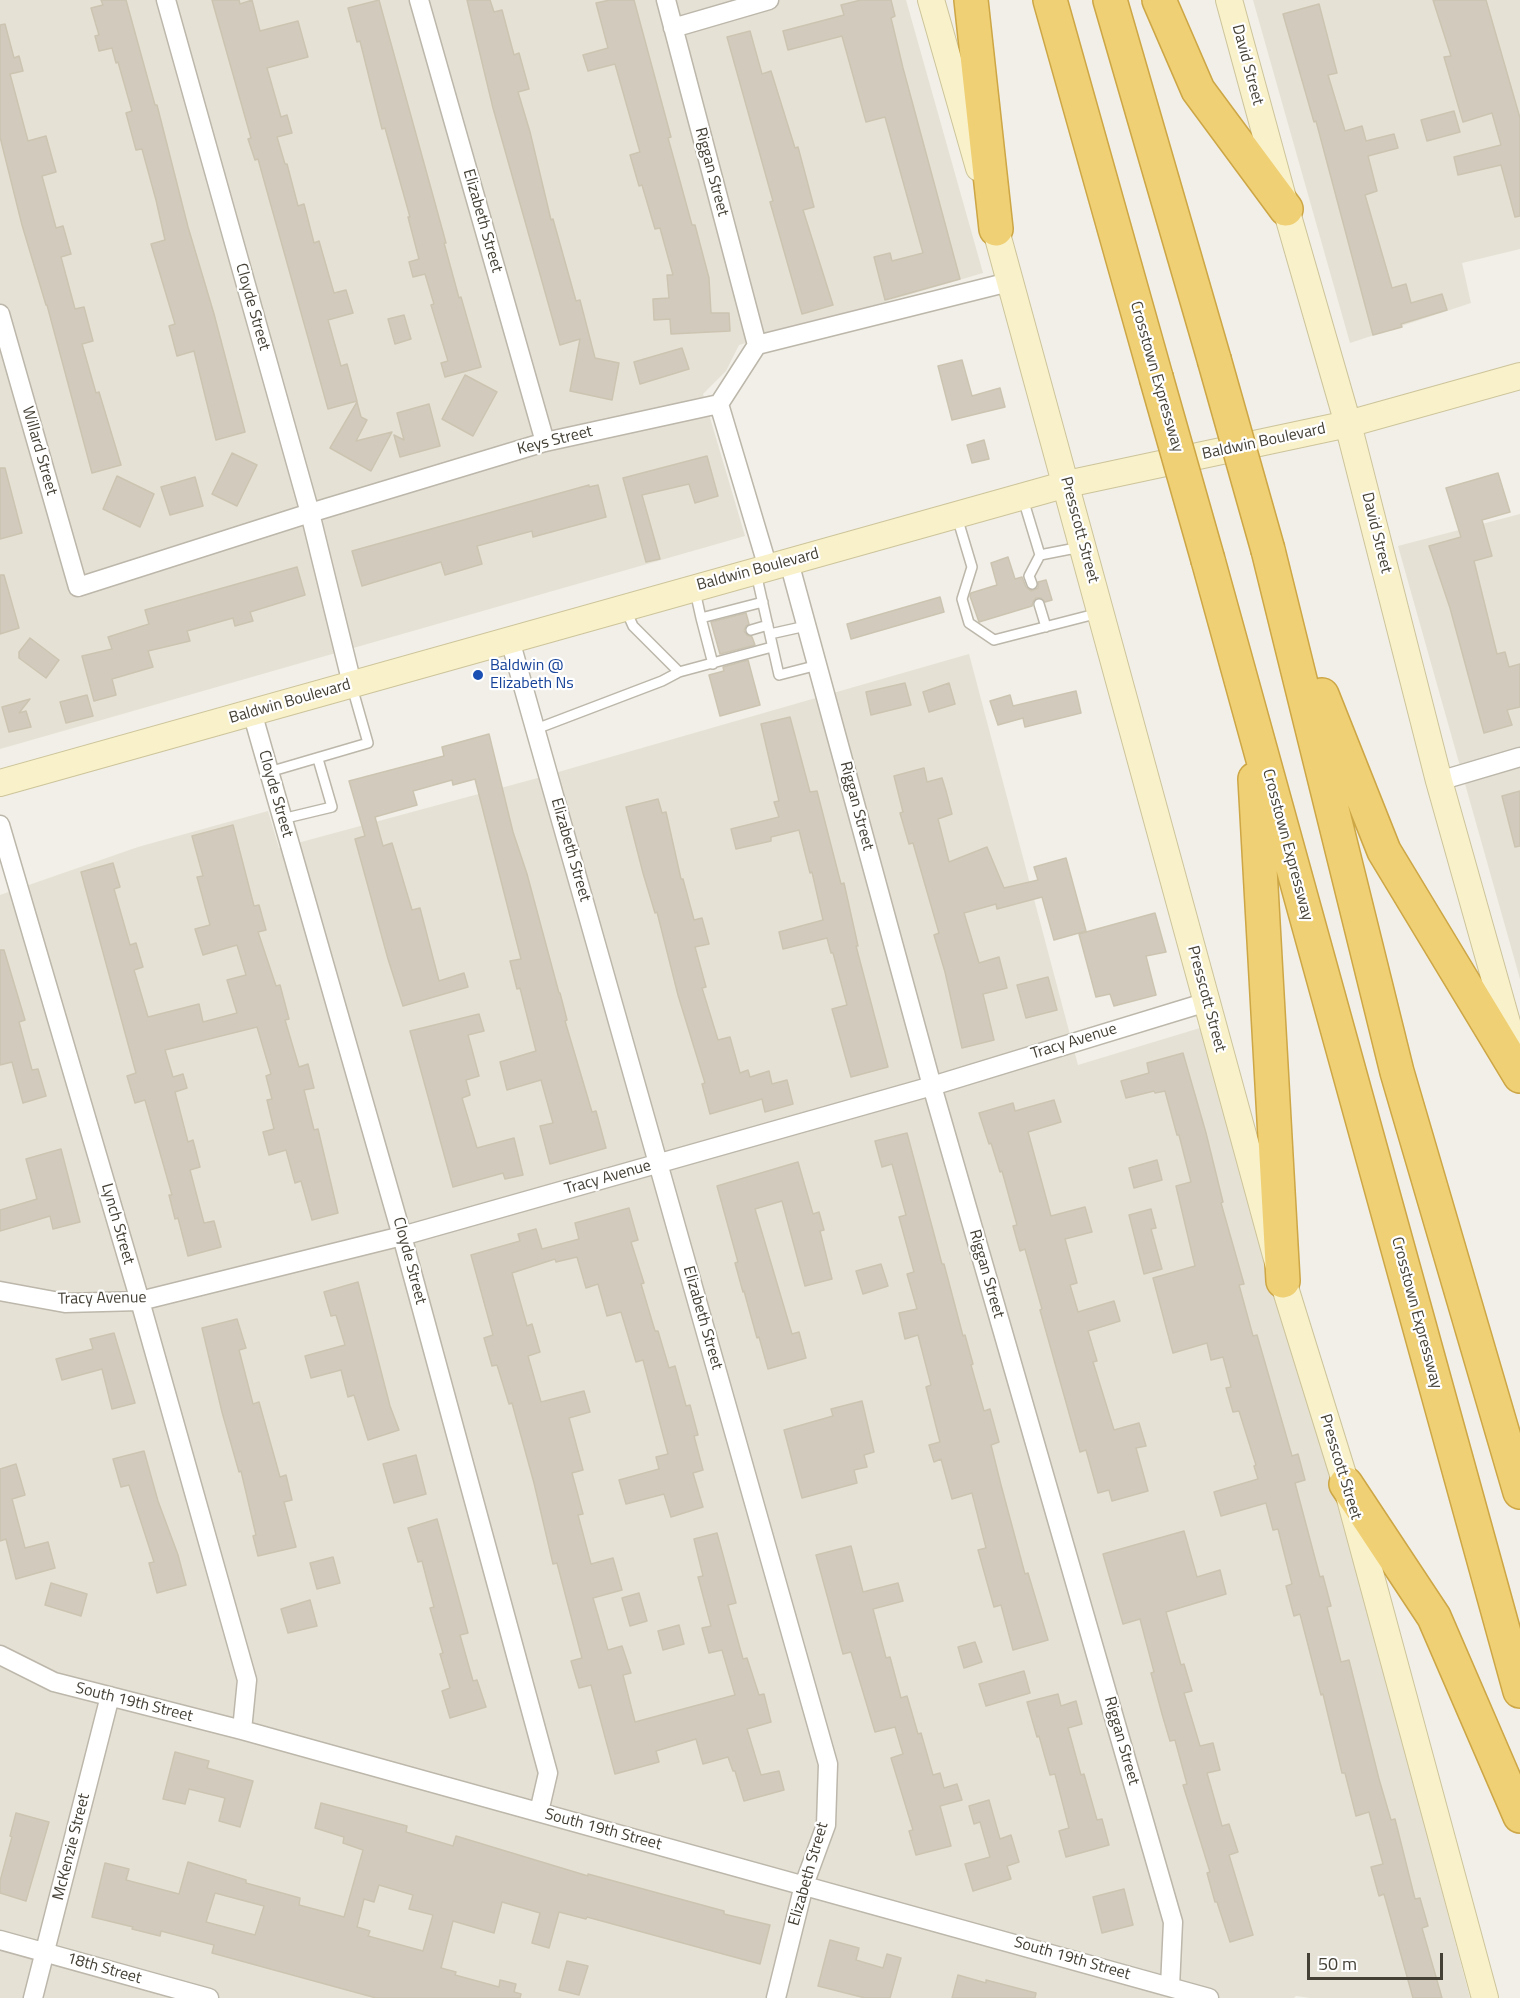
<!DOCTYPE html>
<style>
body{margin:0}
#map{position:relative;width:1520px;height:1998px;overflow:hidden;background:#f1efe7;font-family:"Titillium Web",sans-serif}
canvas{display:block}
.scale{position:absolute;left:1307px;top:1953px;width:136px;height:27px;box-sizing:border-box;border:3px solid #444036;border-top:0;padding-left:8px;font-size:18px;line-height:21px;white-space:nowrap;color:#444036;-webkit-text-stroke:4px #fff;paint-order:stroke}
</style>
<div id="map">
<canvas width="1520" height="1998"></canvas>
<div class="scale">50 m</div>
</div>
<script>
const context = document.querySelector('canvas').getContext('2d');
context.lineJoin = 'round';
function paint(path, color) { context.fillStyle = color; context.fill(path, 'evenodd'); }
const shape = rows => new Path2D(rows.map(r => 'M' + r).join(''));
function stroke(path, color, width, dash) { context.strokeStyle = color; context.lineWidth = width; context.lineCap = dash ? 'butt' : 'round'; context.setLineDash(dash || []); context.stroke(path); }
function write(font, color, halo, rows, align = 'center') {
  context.font = font + ' "Titillium Web",sans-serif'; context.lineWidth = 4.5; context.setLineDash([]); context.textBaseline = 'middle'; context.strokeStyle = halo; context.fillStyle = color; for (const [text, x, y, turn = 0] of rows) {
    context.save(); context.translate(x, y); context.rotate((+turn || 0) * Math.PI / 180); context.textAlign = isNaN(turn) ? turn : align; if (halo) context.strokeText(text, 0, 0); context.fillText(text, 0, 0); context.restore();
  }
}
const residential = shape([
 [0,0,906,0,983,273,739,345,726,371,703,394,745,536,0,749],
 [1253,0,1520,0,1520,249,1462,263,1471,303,1350,343],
 [1520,514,1520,979,1398,546],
 [969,654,1078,1065,1200,1028,1352,1550,1470,1998,1310,1998,1296,1996,1294,1998,0,1998,0,895,138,847,268,811,279,848,534,779]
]);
const building = shape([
 [101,0,126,0,155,105,157,105,188,227,214,314,245,432,216,440,194,351,177,356,169,326,175,324,151,244,165,240,156,200,142,149,136,150,126,113,132,111,118,62,116,63,112,48,99,51,95,36,99,35,91,8,103,5,101,0],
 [212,0,239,0,240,4,252,0,260,31,298,21,308,57,267,68,281,117,287,115,292,133,277,137,285,164,287,164,298,206,304,204,314,243,319,241,334,293,346,290,353,313,328,320,341,366,347,364,357,401,328,409,258,159,255,160,248,139,251,138,212,0],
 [379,0,446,243,444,243,459,298,461,297,481,367,445,377,441,363,448,361,431,305,434,304,425,274,413,277,409,262,419,259,408,217,410,217,385,128,382,129,360,41,357,42,348,8,379,0],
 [467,0,490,0,494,12,502,10,514,55,519,53,529,89,518,92,530,132,551,220,553,219,576,301,580,300,595,358,619,363,612,400,570,391,580,339,560,345,493,108,467,0],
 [610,0,634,0,671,137,668,138,678,174,692,225,695,225,709,278,711,313,729,313,730,331,671,334,670,319,654,320,653,299,669,298,667,275,673,275,660,228,655,229,642,185,639,186,630,155,640,152,615,64,588,71,583,55,608,48,596,3,610,0],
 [861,0,891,0,895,16,891,18,903,68,960,279,885,300,874,257,890,253,892,261,923,253,885,117,866,122,842,36,788,50,783,31,844,15,841,5,861,0],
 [1433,0,1486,0,1520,118,1520,216,1515,217,1501,165,1458,175,1454,157,1501,145,1492,113,1463,122,1444,57,1451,56,1433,0],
 [1319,4,1337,73,1328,75,1345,131,1362,126,1366,141,1394,134,1398,148,1368,156,1377,191,1365,195,1392,288,1406,284,1411,303,1442,294,1447,310,1401,324,1402,327,1373,335,1316,121,1314,122,1283,14,1319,4],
 [5,24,14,58,19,56,23,71,10,74,28,141,46,136,56,172,42,176,56,228,63,226,71,254,61,257,75,309,84,307,93,341,82,344,96,393,99,392,121,465,92,473,47,305,46,305,22,225,0,137,0,25,5,24],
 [750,31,762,74,771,71,795,148,798,147,814,207,803,210,833,305,802,314,770,202,773,201,727,37,750,31],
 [1454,111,1460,132,1427,141,1421,120,1454,111],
 [404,315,411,339,395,344,388,319,404,315],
 [682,348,689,369,640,384,634,362,682,348],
 [962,360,972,396,1000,388,1005,407,952,420,938,366,962,360],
 [465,375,497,392,473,436,442,419,465,375],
 [357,402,361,417,367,420,356,441,392,432,371,471,330,448,357,402],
 [429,404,440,446,400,457,394,435,404,440,397,413,429,404],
 [984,440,989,459,972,463,967,445,984,440],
 [232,453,257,465,237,506,212,494,232,453],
 [707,456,718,496,695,503,689,484,642,495,660,559,646,562,623,478,707,456],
 [0,468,5,468,22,533,0,539,0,468],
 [1498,473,1510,512,1482,520,1492,556,1474,561,1497,654,1505,652,1509,667,1520,664,1520,707,1507,710,1512,725,1484,733,1450,608,1429,546,1461,537,1446,488,1498,473],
 [117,476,154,494,140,527,103,509,117,476],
 [195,477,203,506,170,515,161,487,195,477],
 [589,485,589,487,598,485,606,517,533,537,532,531,477,546,482,564,445,575,441,562,362,586,352,551,589,485],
 [1008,557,1015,579,1022,577,1026,587,1031,591,1038,588,1038,582,1046,580,1052,600,1045,602,1041,598,1036,598,1033,602,1032,606,979,622,970,596,971,593,997,585,991,563,1008,557],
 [297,567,305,595,250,612,253,621,235,626,233,618,187,631,190,641,148,651,153,667,112,679,116,695,94,701,82,656,112,649,108,637,149,624,145,610,297,567],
 [0,575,4,575,19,628,0,634,0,575],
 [940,597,944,612,851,639,847,624,940,597],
 [746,613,749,624,746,626,744,631,747,635,752,637,755,645,720,654,711,622,746,613],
 [30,638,59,660,46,678,19,658,19,652,30,638],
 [748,660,760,705,720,716,709,675,724,671,723,667,748,660],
 [905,683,911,705,871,715,866,692,905,683],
 [949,683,955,704,929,712,923,692,949,683],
 [1076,691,1081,713,1025,727,1023,718,998,725,990,701,1010,695,1013,706,1076,691],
 [87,695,93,716,66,723,60,702,87,695],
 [30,699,19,713,26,711,31,727,9,732,2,707,30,699],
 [790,717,810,792,817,791,841,884,844,883,858,946,856,946,888,1067,851,1077,832,1009,847,1005,833,953,831,953,827,938,783,949,779,932,823,920,812,872,810,873,799,830,771,837,771,841,736,849,731,829,779,817,774,802,779,801,761,724,790,717],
 [489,734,513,832,527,874,559,993,560,993,567,1020,565,1021,592,1112,596,1111,606,1148,550,1164,540,1126,553,1123,541,1080,507,1090,500,1062,536,1051,520,988,517,989,510,961,521,959,475,779,453,785,452,780,413,791,417,805,375,817,383,846,392,843,412,910,420,908,439,981,464,973,468,987,403,1006,388,959,355,839,365,836,349,781,444,756,442,747,489,734],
 [924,768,927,782,942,778,946,791,952,814,938,819,949,862,987,847,1004,888,1038,880,1034,867,1066,858,1086,931,1054,940,1042,897,997,909,996,904,964,913,979,963,999,957,1007,988,983,994,994,1040,962,1048,945,972,934,935,939,933,913,843,909,844,900,813,903,812,894,776,924,768],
 [1520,791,1520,846,1515,847,1502,796,1520,791],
 [658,799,662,813,666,812,681,879,683,879,694,920,702,918,709,944,695,947,706,987,702,988,718,1040,730,1037,740,1073,748,1070,750,1077,769,1071,772,1084,787,1080,793,1104,765,1112,762,1099,710,1114,702,1084,705,1083,678,995,657,912,655,913,643,873,626,807,658,799],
 [233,825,254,906,259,905,266,930,258,932,276,986,280,985,289,1019,285,1020,299,1067,308,1064,314,1088,304,1090,314,1130,318,1129,338,1213,312,1220,301,1181,295,1183,286,1150,269,1155,263,1132,274,1129,267,1100,272,1099,266,1076,271,1074,257,1027,165,1050,173,1077,183,1074,187,1088,175,1092,188,1142,193,1140,200,1167,190,1170,204,1223,214,1221,221,1247,188,1256,178,1218,175,1219,169,1195,172,1195,145,1100,135,1103,127,1076,136,1073,81,872,113,863,120,887,114,889,130,945,136,943,143,967,134,970,148,1017,199,1004,203,1022,237,1013,227,980,246,975,237,945,203,955,195,929,210,925,197,877,203,876,192,836,233,825],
 [1155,913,1166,952,1146,956,1156,995,1114,1006,1110,994,1096,997,1079,934,1155,913],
 [0,950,4,950,25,1020,19,1022,32,1070,38,1069,46,1096,23,1103,12,1062,0,1065,0,950],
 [1048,977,1057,1010,1026,1018,1017,985,1048,977],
 [479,1014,484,1031,468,1035,479,1076,466,1080,470,1095,462,1098,477,1148,514,1138,523,1175,505,1179,503,1173,453,1187,410,1031,479,1014],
 [1183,1053,1206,1133,1223,1202,1221,1203,1244,1284,1239,1285,1253,1336,1257,1335,1292,1456,1298,1454,1305,1480,1295,1483,1320,1577,1323,1576,1331,1606,1327,1607,1341,1662,1349,1660,1379,1779,1391,1820,1395,1819,1415,1899,1420,1898,1428,1926,1422,1928,1442,1998,1413,1998,1384,1894,1379,1896,1371,1867,1383,1864,1369,1812,1356,1816,1345,1773,1342,1773,1323,1694,1321,1695,1300,1614,1294,1616,1286,1586,1292,1584,1278,1529,1273,1530,1266,1503,1221,1516,1214,1492,1258,1479,1254,1466,1256,1465,1239,1411,1233,1412,1226,1388,1231,1387,1223,1357,1211,1360,1207,1343,1173,1353,1166,1327,1153,1278,1195,1266,1176,1186,1191,1182,1179,1135,1177,1135,1165,1091,1155,1093,1154,1091,1126,1098,1121,1081,1149,1073,1147,1063,1183,1053],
 [1054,1100,1061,1122,1028,1132,1051,1216,1085,1207,1092,1232,1065,1239,1077,1283,1070,1285,1078,1312,1114,1301,1120,1321,1088,1331,1097,1361,1093,1362,1114,1430,1139,1423,1146,1446,1136,1448,1148,1491,1112,1501,1109,1490,1098,1493,1086,1450,1080,1452,1040,1310,1042,1309,1025,1249,1020,1251,1013,1226,1017,1225,1002,1171,1000,1172,991,1143,989,1144,979,1113,1013,1103,1015,1111,1054,1100],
 [907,1133,942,1264,944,1264,963,1336,965,1335,973,1364,971,1365,984,1411,990,1409,999,1442,991,1445,1001,1485,1025,1574,1028,1573,1048,1640,1013,1650,1001,1605,994,1607,978,1550,986,1548,972,1493,952,1499,941,1459,934,1462,929,1445,940,1442,926,1387,931,1385,918,1335,905,1339,899,1313,917,1309,907,1274,914,1272,899,1217,906,1215,892,1164,882,1167,875,1141,907,1133],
 [61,1149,80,1222,53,1229,50,1216,0,1231,0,1210,37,1199,26,1159,61,1149],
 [1157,1160,1162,1180,1134,1188,1129,1168,1157,1160],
 [798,1162,813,1214,819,1212,824,1230,820,1231,832,1279,805,1286,782,1201,755,1209,792,1334,799,1332,806,1358,768,1369,759,1337,757,1338,744,1291,743,1292,735,1263,738,1262,717,1186,798,1162],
 [629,1208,638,1240,631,1242,644,1283,641,1284,655,1331,658,1331,669,1368,675,1366,686,1406,690,1405,698,1435,694,1436,703,1470,693,1473,703,1507,671,1517,664,1494,626,1504,619,1480,659,1469,656,1457,668,1454,643,1360,636,1362,621,1312,607,1316,598,1284,586,1288,577,1257,556,1262,555,1259,512,1273,527,1326,532,1324,540,1352,528,1356,541,1402,584,1391,590,1412,569,1418,583,1470,572,1473,583,1514,578,1515,591,1564,613,1558,622,1590,593,1598,608,1650,622,1646,631,1673,623,1675,635,1722,735,1695,722,1650,709,1653,702,1628,711,1626,698,1577,703,1576,694,1539,717,1533,736,1603,728,1605,743,1659,747,1658,759,1695,764,1694,771,1722,747,1729,761,1775,779,1771,784,1790,744,1801,735,1771,733,1771,728,1757,703,1764,696,1739,656,1751,659,1762,615,1774,591,1685,579,1688,571,1661,582,1658,568,1605,557,1563,553,1564,534,1483,512,1403,509,1404,497,1365,492,1366,484,1338,493,1335,471,1255,520,1241,518,1234,536,1229,542,1249,579,1239,575,1223,629,1208],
 [1151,1209,1156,1228,1151,1229,1162,1269,1144,1274,1129,1215,1151,1209],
 [881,1264,888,1286,863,1294,856,1271,881,1264],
 [358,1282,390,1406,399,1430,368,1440,354,1395,348,1397,341,1370,311,1378,305,1356,345,1345,336,1315,331,1316,324,1292,358,1282],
 [237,1319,246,1348,239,1350,253,1404,259,1402,280,1477,286,1475,292,1500,284,1502,296,1547,258,1556,253,1536,256,1535,241,1471,239,1472,222,1412,202,1328,237,1319],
 [114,1333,135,1403,112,1409,102,1369,62,1380,56,1359,93,1349,90,1339,114,1333],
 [862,1401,874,1452,864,1455,867,1467,854,1470,857,1483,802,1498,784,1430,833,1416,831,1409,862,1401],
 [144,1451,158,1501,178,1555,186,1585,157,1593,149,1563,154,1562,129,1485,121,1487,113,1459,144,1451],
 [416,1455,426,1494,394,1503,383,1464,416,1455],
 [16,1464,25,1495,12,1499,25,1548,48,1542,55,1568,16,1579,6,1539,0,1541,0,1469,16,1464],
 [437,1519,468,1633,460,1635,473,1681,477,1680,486,1707,450,1718,442,1691,450,1688,440,1654,443,1653,430,1608,434,1607,422,1561,418,1562,408,1528,437,1519],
 [1184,1531,1197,1577,1220,1570,1226,1594,1166,1612,1181,1665,1184,1664,1192,1691,1184,1693,1200,1746,1213,1743,1220,1770,1207,1773,1222,1826,1229,1824,1238,1852,1229,1855,1253,1935,1230,1942,1217,1902,1215,1902,1207,1873,1210,1872,1183,1785,1187,1784,1175,1740,1170,1741,1162,1714,1151,1673,1154,1672,1140,1619,1123,1624,1103,1554,1184,1531],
 [851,1546,863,1592,898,1583,903,1601,873,1609,886,1658,890,1657,901,1698,907,1696,918,1734,921,1733,933,1775,940,1773,944,1788,957,1784,962,1800,940,1806,951,1846,916,1855,909,1831,913,1830,891,1758,903,1754,895,1727,875,1732,851,1652,843,1654,816,1555,851,1546],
 [333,1557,340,1583,317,1589,310,1563,333,1557],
 [51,1583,87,1594,81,1616,45,1605,51,1583],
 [639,1593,647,1621,630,1626,622,1598,639,1593],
 [310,1600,317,1626,288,1633,281,1609,310,1600],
 [679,1625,684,1644,663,1650,658,1631,679,1625],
 [975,1642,982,1662,964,1668,958,1647,975,1642],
 [1024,1671,1030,1693,986,1706,979,1684,1024,1671],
 [1058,1694,1061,1706,1076,1701,1082,1724,1068,1728,1081,1775,1084,1774,1097,1820,1102,1819,1109,1845,1066,1857,1059,1831,1069,1828,1055,1774,1050,1775,1039,1736,1037,1737,1027,1702,1058,1694],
 [175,1752,209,1761,207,1768,253,1781,240,1827,219,1821,225,1798,189,1789,185,1804,163,1799,175,1752],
 [989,1800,1000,1839,1011,1835,1019,1862,1007,1866,1011,1879,973,1891,965,1864,990,1857,980,1822,974,1824,969,1806,989,1800],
 [321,1803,407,1826,406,1832,453,1846,456,1836,588,1876,588,1874,724,1911,724,1914,770,1925,760,1964,587,1917,586,1919,559,1912,549,1948,532,1943,540,1913,502,1902,494,1933,453,1921,441,1968,456,1972,455,1975,499,1987,500,1980,516,1984,514,1992,521,1994,520,1998,376,1998,212,1953,214,1945,161,1931,160,1936,132,1929,133,1927,92,1917,105,1863,129,1869,126,1880,179,1894,188,1862,246,1880,246,1883,300,1898,299,1905,344,1917,363,1850,343,1843,344,1837,315,1828,321,1803],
 [379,1885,413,1895,409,1909,433,1915,423,1951,368,1936,370,1931,357,1927,364,1899,374,1902,379,1885],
 [215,1893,264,1906,255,1935,206,1922,215,1893],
 [16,1813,49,1822,26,1901,0,1893,0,1881,12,1837,10,1836,16,1813],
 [1124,1889,1133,1925,1102,1933,1093,1897,1124,1889],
 [830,1940,859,1948,856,1960,883,1968,887,1954,901,1958,890,1998,865,1998,818,1986,830,1940],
 [567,1961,588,1966,579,1995,559,1990,567,1961],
 [958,1975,986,1983,986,1980,1036,1993,1035,1998,952,1998,958,1975]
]);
const lane = shape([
 [1023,499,1040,555,1081,547],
 [957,517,972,567,962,599,969,623,994,640,1099,613],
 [756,573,779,675,818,665],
 [1032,584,1029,576,1040,555],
 [695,591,701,618],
 [1039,604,1046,627],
 [625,608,633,626,679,672],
 [751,630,768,625],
 [770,634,806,626],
 [713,664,701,618,763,602],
 [536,729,662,681,679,672,772,647],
 [269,772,368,743,352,687],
 [282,819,332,807,318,759]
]);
const street = shape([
 [166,0,310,513,352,684],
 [419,0,545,442],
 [666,0,757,345],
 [673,28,769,0],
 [0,314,78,587,310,513,545,442,719,404,757,345,1009,282],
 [719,404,768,568],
 [789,562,932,1086,1173,1922,1170,1987],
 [510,640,828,1764,826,1825,804,1885,776,1998],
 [252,712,402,1236,548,1773,539,1812],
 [1439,781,1520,757],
 [0,825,140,1301,247,1680,242,1730],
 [0,1291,65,1303,140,1301,402,1236,932,1086,1207,1002],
 [0,1655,54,1682,242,1730,1209,1998],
 [0,1940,209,1998],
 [33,1998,110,1696]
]);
const secondary = shape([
 [931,0,979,168],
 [1229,0,1286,209,1348,424,1439,781,1517,1058],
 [991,212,1283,1281,1346,1484,1485,1998],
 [0,783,1067,484,1348,424,1520,376]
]);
const highway = shape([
 [971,0,996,229],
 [1050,0,1156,377],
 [1110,0,1214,359],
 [1159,0,1198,90,1286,209],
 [1268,550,1397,1072,1520,1492],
 [1208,560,1520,1691],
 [1322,695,1384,851,1520,1076],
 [1255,779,1283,1281],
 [1346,1484,1434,1617,1520,1816]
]);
const highwayBridge = shape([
 [1214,359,1268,550],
 [1156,377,1208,560]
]);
const markers = [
 [478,675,6,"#1a4fb4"]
];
const streetNames = [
 ["David Street",1247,65,75],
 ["Riggan Street",711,172,75],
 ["Elizabeth Street",482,221,74],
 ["Cloyde Street",252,307,74],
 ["Crosstown Expressway",1156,377,74],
 ["Keys Street",555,441,-14],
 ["Baldwin Boulevard",1264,442,-12],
 ["Willard Street",39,451,74],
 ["Presscott Street",1079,530,75],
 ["David Street",1376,533,76],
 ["Baldwin Boulevard",758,570,-15],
 ["Baldwin Boulevard",290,702,-16],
 ["Cloyde Street",275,794,74],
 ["Riggan Street",856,806,75],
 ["Crosstown Expressway",1287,845,75],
 ["Elizabeth Street",570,850,74],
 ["Presscott Street",1206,999,75],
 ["Tracy Avenue",1074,1042,-17],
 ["Tracy Avenue",608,1178,-16],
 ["Lynch Street",117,1224,74],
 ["Cloyde Street",409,1261,75],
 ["Riggan Street",986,1274,74],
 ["Tracy Avenue",102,1299,-1],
 ["Crosstown Expressway",1416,1313,75],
 ["Elizabeth Street",702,1318,74],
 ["Presscott Street",1340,1467,73],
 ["South 19th Street",134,1703,14],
 ["Riggan Street",1121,1741,74],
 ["South 19th Street",603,1830,15],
 ["McKenzie Street",72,1847,-76],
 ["Elizabeth Street",809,1874,-74],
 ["South 19th Street",1072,1959,16],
 ["18th Street",104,1969,16]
];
const transitNames = [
 ["Baldwin @",490,666],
 ["Elizabeth Ns",490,684]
];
paint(residential, '#e5e1d5');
paint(building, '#d2cbbd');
stroke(building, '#ccc4b1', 1.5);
stroke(lane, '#bcb7aa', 12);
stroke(street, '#bcb7aa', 21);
stroke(secondary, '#cdc49b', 28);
stroke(highway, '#cda645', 36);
stroke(lane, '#fff', 9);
stroke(street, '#fff', 18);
stroke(secondary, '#f9f1c9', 26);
stroke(highway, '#efd074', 33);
stroke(highwayBridge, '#cda645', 36, []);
stroke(highwayBridge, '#efd074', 33);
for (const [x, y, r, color] of markers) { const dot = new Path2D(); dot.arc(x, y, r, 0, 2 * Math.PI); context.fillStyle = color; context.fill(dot); stroke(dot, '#fff', 2); }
write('16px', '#444036', '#fff', streetNames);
write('16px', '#164399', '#fff', transitNames, 'left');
</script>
